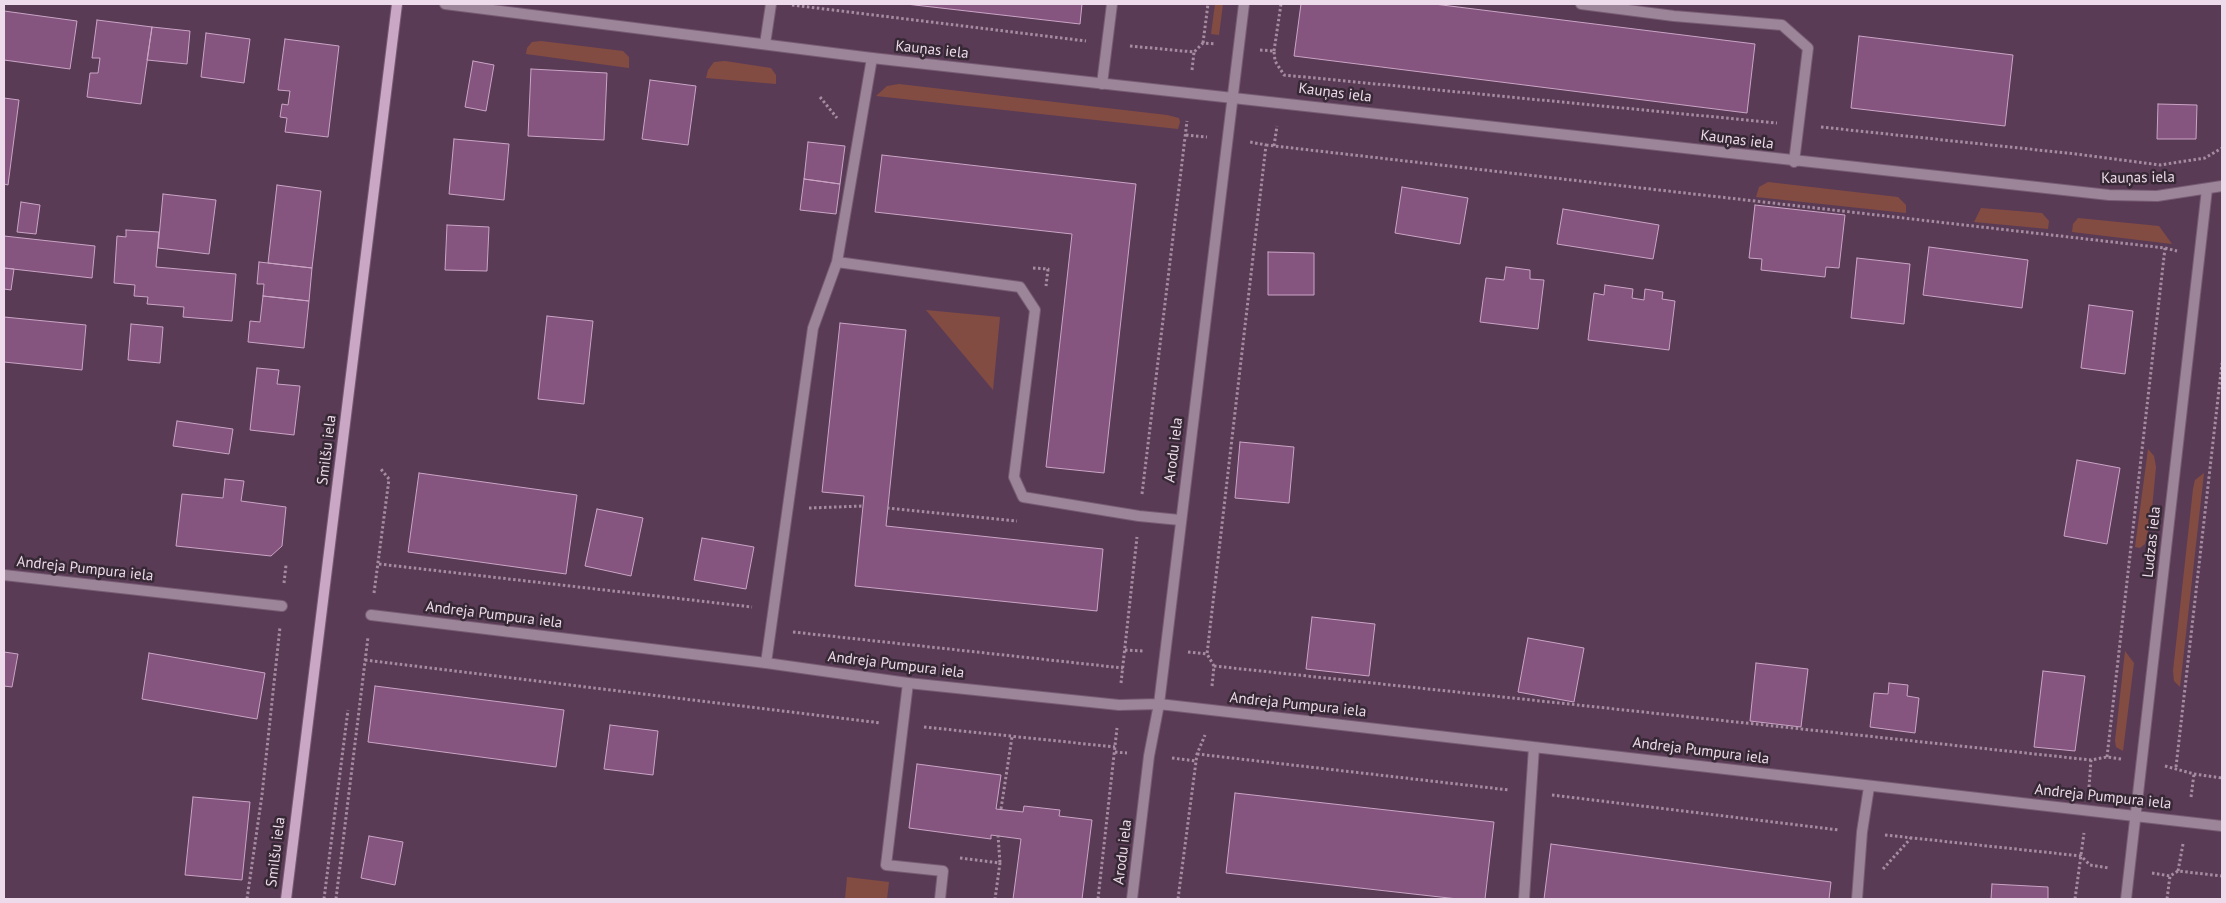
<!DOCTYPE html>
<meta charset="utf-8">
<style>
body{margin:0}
#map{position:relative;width:2226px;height:903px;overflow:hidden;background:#5a3b56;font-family:"PT Sans",sans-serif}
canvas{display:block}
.frame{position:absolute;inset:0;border:5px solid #eddaea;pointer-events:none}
</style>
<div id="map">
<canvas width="2226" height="903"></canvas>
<div class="frame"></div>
</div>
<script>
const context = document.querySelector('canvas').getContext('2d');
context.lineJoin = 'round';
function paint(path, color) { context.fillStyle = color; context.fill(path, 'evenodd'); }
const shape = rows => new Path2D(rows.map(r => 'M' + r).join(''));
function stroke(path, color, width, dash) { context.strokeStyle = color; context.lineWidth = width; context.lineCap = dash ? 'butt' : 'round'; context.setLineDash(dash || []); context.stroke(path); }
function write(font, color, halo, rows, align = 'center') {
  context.font = font + ' "PT Sans",sans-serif'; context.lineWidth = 5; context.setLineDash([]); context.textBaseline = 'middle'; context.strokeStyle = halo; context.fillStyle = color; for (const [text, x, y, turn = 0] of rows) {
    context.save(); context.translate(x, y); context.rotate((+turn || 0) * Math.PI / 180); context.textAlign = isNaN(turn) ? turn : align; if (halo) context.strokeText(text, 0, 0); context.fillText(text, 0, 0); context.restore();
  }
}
const green = shape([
 [1215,4,1223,4,1219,35,1211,34],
 [541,41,623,51,629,57,629,68,526,54,527,48,532,42],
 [725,61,771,68,776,75,776,84,706,78,708,70,714,62],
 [899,84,1167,115,1179,118,1180,122,1178,129,876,96,887,86],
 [1768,182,1898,197,1906,205,1906,213,1756,197,1759,187],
 [1981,208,2042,213,2049,221,2048,229,1974,222],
 [2078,218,2159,226,2172,244,2072,232,2073,224],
 [926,310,1000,317,993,390],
 [2148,449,2154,456,2156,467,2151,519,2145,544,2140,548,2135,547],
 [2204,473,2180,687,2174,681,2173,671,2193,489,2195,480],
 [2125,651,2134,663,2123,751,2116,747,2115,741],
 [847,877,889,882,887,899,845,899]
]);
const building = shape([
 [906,4,1082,4,1080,24,906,4],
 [1301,4,1434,4,1755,44,1747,113,1294,56,1301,4],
 [4,11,77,21,70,69,4,60,4,11],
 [97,20,152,27,141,104,87,97,90,73,98,73,100,58,92,58,97,20],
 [152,27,190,31,187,64,147,60,152,27],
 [206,33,250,39,244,83,201,77,206,33],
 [1859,36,2013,55,2005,126,1851,108,1859,36],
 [285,39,339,46,328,137,285,132,287,118,280,117,282,104,288,105,290,91,278,90,285,39],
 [473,61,494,65,486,111,465,107,473,61],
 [531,69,607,73,604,140,528,136,531,69],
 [650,80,696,86,688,145,642,139,650,80],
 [4,98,19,100,8,185,4,184,4,98],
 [2158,104,2197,105,2196,139,2157,139,2158,104],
 [454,139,509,144,504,200,449,194,454,139],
 [808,142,845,146,840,184,804,179,808,142],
 [882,155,1136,184,1104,473,1046,467,1072,234,875,212,882,155],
 [804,179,840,184,836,214,800,210,804,179],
 [277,185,321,191,312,268,268,263,277,185],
 [1402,187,1468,198,1460,244,1395,233,1402,187],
 [163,194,216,200,209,254,158,248,163,194],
 [21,202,40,205,36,234,17,232,21,202],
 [1755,205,1845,215,1839,268,1826,267,1825,277,1761,270,1762,259,1749,258,1755,205],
 [1563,209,1659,225,1653,259,1557,244,1563,209],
 [447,225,489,227,487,271,445,270,447,225],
 [126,230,159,232,156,267,236,274,232,321,183,317,184,307,147,304,148,297,134,296,135,285,114,283,117,236,126,237,126,230],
 [4,236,95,246,92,278,4,268,4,236],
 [1929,247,2028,260,2022,308,1923,295,1929,247],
 [1268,252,1314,253,1314,295,1268,295,1268,252],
 [1857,258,1910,264,1904,324,1851,318,1857,258],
 [259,262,312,268,309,301,263,296,264,284,257,284,259,262],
 [1506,267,1530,270,1530,279,1544,280,1538,329,1480,322,1486,278,1504,280,1506,267],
 [4,268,14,269,11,290,4,289,4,268],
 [1605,285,1633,289,1632,298,1644,300,1645,289,1663,292,1662,299,1675,301,1669,350,1588,340,1594,293,1604,295,1605,285],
 [263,296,309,301,304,348,248,342,250,321,260,322,263,296],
 [2089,305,2133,311,2125,374,2081,368,2089,305],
 [547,316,593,321,584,404,538,399,547,316],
 [4,317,86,325,82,370,4,362,4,317],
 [840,323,906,330,886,526,1103,549,1097,611,855,586,864,496,822,492,840,323],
 [131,324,163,327,160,363,128,360,131,324],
 [257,368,279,370,277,384,300,386,294,435,250,430,257,368],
 [177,421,233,429,229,454,173,446,177,421],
 [1240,442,1294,447,1289,503,1235,498,1240,442],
 [2077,460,2120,468,2107,544,2064,536,2077,460],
 [419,473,577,495,566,574,408,552,419,473],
 [225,479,244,481,241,501,286,507,282,546,271,556,176,546,182,494,223,498,225,479],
 [597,509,643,518,631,576,585,566,597,509],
 [702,538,754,547,746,589,694,580,702,538],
 [1312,617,1375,624,1369,676,1306,669,1312,617],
 [1528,638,1584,648,1574,702,1518,692,1528,638],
 [4,652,18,654,12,687,4,686,4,652],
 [149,653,265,673,257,719,142,699,149,653],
 [1756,663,1808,669,1801,727,1750,721,1756,663],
 [2043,671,2085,676,2075,751,2034,747,2043,671],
 [1889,683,1908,685,1907,696,1919,698,1915,733,1870,727,1874,693,1888,694,1889,683],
 [375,686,564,710,556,767,368,742,375,686],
 [610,725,658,731,653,775,604,769,610,725],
 [917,764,1001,775,996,809,1023,812,1024,806,1060,810,1059,816,1092,820,1082,899,1013,899,1021,839,991,835,991,839,909,828,917,764],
 [1235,793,1494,822,1485,899,1458,899,1226,873,1235,793],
 [193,797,250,802,242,880,185,875,193,797],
 [369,836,403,842,395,885,361,878,369,836],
 [1551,844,1831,882,1829,899,1544,899,1551,844],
 [1992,884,2048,887,2048,899,1991,899,1992,884]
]);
const path = shape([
 [792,5,1086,41],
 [1203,43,1208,4],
 [1130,46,1194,52,1203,43,1216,44],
 [1260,50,1274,51,1275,61,1284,75,1777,123],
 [1274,51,1281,4],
 [1192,70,1194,52],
 [820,97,837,118],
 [1821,127,2076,154,2160,165,2205,158,2222,148],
 [1186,135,1207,137],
 [1266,145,2165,248,2177,251],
 [1274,146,1277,126],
 [1033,268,1048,269,1046,286],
 [1142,494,1187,121],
 [809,508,863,506],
 [887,508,1017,521],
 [379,564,752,607],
 [284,583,286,565],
 [374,593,389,479,380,468],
 [793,632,1123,668],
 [1125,650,1143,651],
 [1188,652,1207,654],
 [365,660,881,723],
 [1214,666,2091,760,2107,757,2121,759],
 [1121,683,1137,537],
 [1212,686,1214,666,1207,654,1266,145,1250,142],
 [924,727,1115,747],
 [1115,752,1127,753],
 [1197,754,1509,790],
 [2107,757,2165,248],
 [1172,758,1196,761],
 [2165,766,2194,774,2222,778],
 [2176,767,2222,363],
 [2089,787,2091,760],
 [1552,795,1839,830],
 [2191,797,2194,774],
 [1001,809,1012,737],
 [998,835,1000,863],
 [1885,835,2081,856,2090,865,2109,868],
 [960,858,1000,863,995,899],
 [1883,869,1911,838],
 [2178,871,2183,844],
 [2152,873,2170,876,2178,871,2222,876],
 [247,899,262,795,280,627],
 [324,899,348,710],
 [336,899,368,637],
 [1098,899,1117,728],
 [1178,899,1197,754,1205,735],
 [2075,899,2084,833],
 [2167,899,2170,876]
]);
const lane = shape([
 [1102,84,1112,4],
 [837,262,1020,287,1035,310,1014,477,1023,497,1139,516,1180,520],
 [766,663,813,328,837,262,872,58],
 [908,683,886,865,943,871,940,899]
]);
const street = shape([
 [445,4,872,58,2109,195,2157,196,2222,186],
 [1581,4,1674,16,1782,25,1808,48,1794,162],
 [765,44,771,4],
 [4,575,282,606],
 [371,615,766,663,908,683,1119,705,1159,704,2222,826],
 [1132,899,1149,756,1159,704,1244,4],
 [1524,899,1534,747],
 [1857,899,1862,832,1869,787],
 [2126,899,2207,189]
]);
const secondary = shape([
 [286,899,397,4]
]);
const streetNames = [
 ["Kauņas iela",932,50,6],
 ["Kauņas iela",1335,93,7],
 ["Kauņas iela",1737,140,7],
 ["Kauņas iela",2138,178,-1],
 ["Smilšu iela",327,450,-83],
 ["Arodu iela",1174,450,-83],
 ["Ludzas iela",2152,542,-84],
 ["Andreja Pumpura iela",85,569,6],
 ["Andreja Pumpura iela",494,615,7],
 ["Andreja Pumpura iela",896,665,7],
 ["Andreja Pumpura iela",1298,705,6],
 ["Andreja Pumpura iela",1701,751,7],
 ["Andreja Pumpura iela",2103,797,6],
 ["Smilšu iela",276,852,-83],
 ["Arodu iela",1123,852,-83]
];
paint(green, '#834c42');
paint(building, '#855580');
stroke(building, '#caa5c5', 1);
stroke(lane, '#775b74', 12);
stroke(street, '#775b74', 12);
stroke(secondary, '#775b74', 12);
stroke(path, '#a58ca1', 3, [2.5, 2.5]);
stroke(lane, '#9c8598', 10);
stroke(street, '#9c8598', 10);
stroke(secondary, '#cba7c6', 10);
write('15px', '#eddaea', '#362834', streetNames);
</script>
